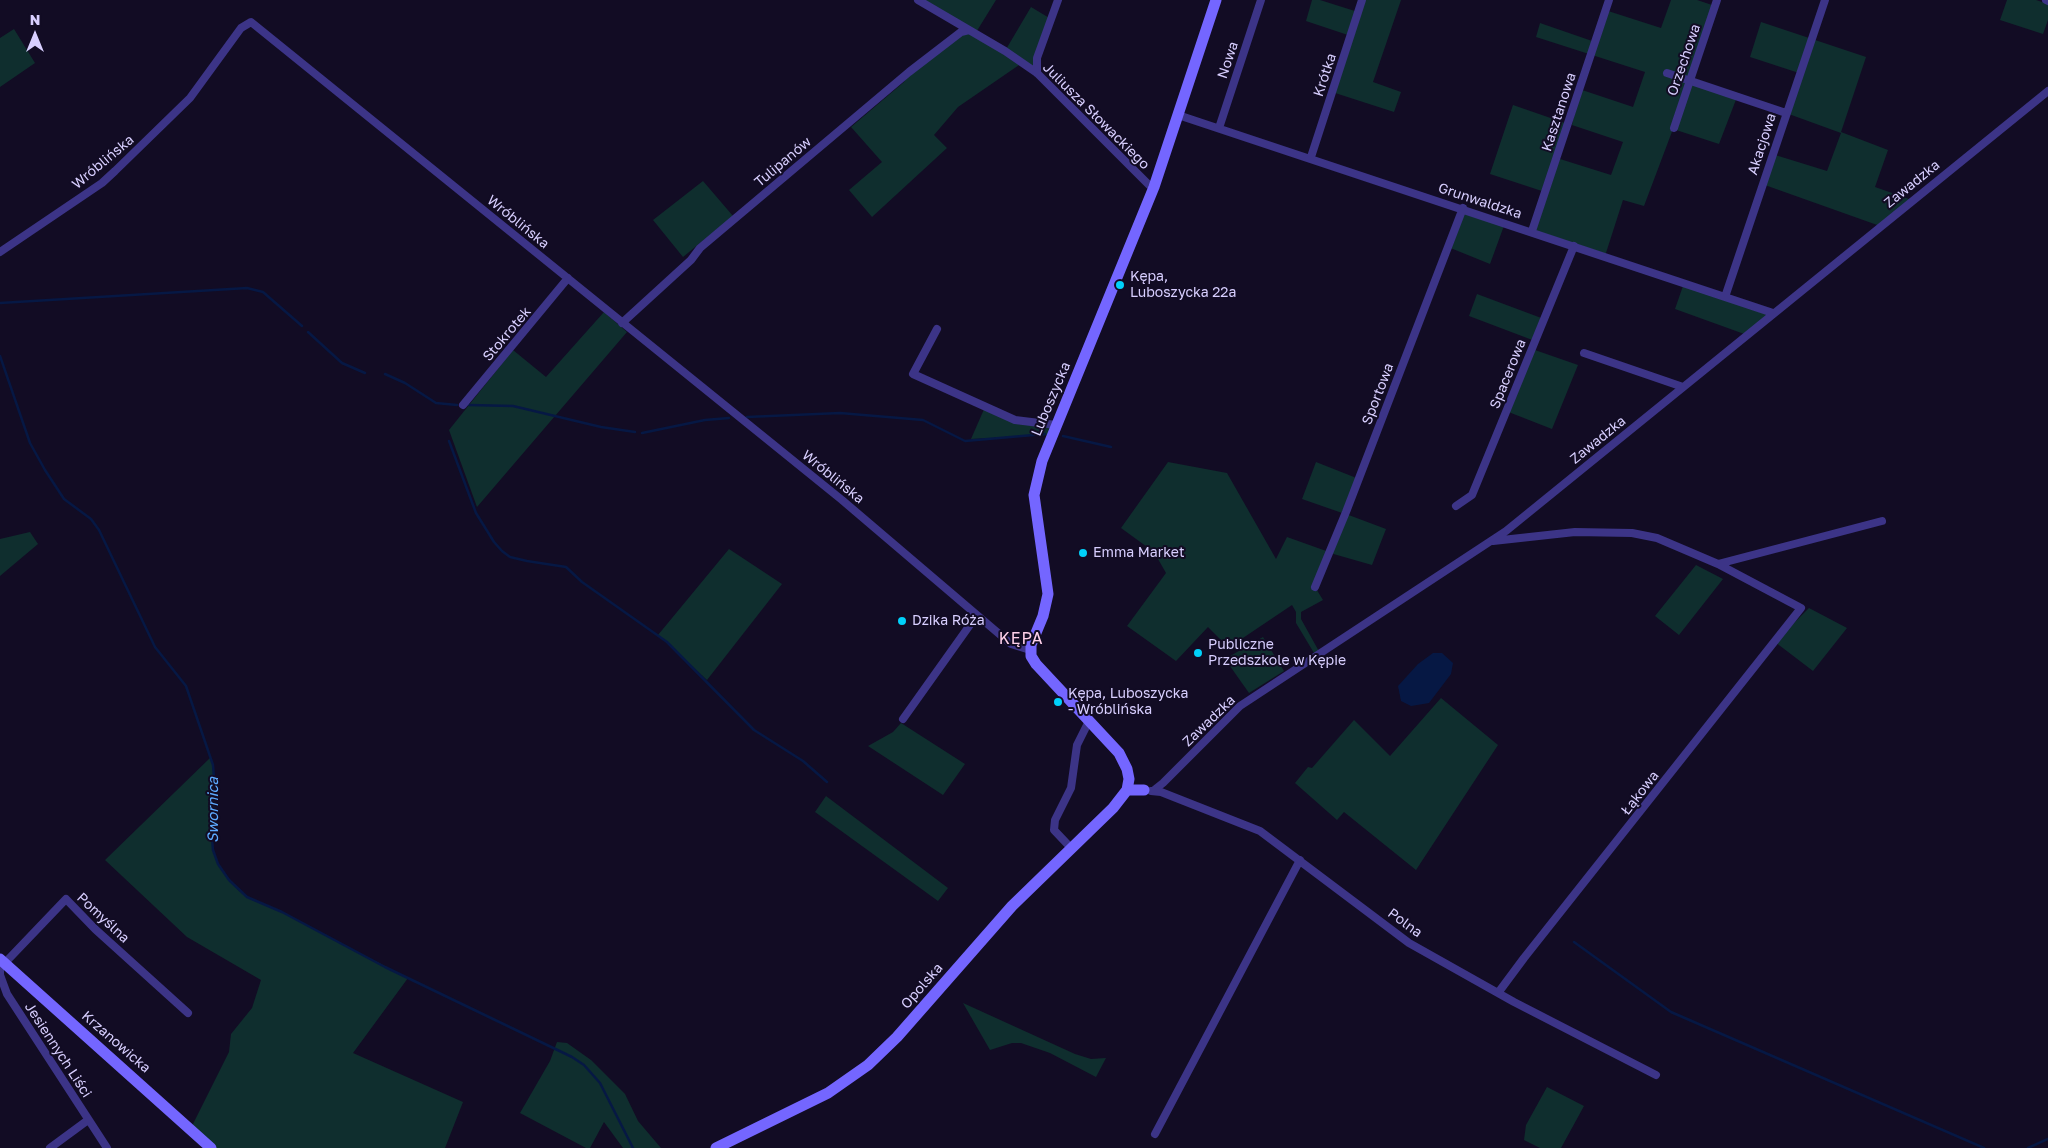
<!DOCTYPE html>
<meta charset="utf-8">
<style>
body{margin:0}
#map{position:relative;width:2048px;height:1148px;overflow:hidden;background:#120c24;font-family:"Golos Text",sans-serif}
canvas{display:block}
.north{position:absolute;left:10px;top:10px;width:50px;height:50px;-webkit-text-stroke:4px #120c24;paint-order:stroke;rotate:0deg;font-size:14px;font-weight:700;line-height:20px;text-align:center;color:#d8cfff}
.north::after{content:'';display:block;margin:auto;width:18px;height:22px;background:#d8cfff;clip-path:polygon(50% 0,100% 100%,50% 72%,0 100%)}
</style>
<div id="map">
<canvas width="2048" height="1148"></canvas>
<div class="north">N</div>
</div>
<script>
const context = document.querySelector('canvas').getContext('2d');
context.lineJoin = 'round';
function paint(path, color) { context.fillStyle = color; context.fill(path, 'evenodd'); }
const shape = rows => new Path2D(rows.map(r => 'M' + r).join(''));
function stroke(path, color, width, dash) { context.strokeStyle = color; context.lineWidth = width; context.lineCap = dash ? 'butt' : 'round'; context.setLineDash(dash || []); context.stroke(path); }
function write(font, color, halo, rows, align = 'center') {
  context.font = font + ' "Golos Text",sans-serif'; context.lineWidth = 4; context.setLineDash([]); context.textBaseline = 'middle'; context.strokeStyle = halo; context.fillStyle = color; for (const [text, x, y, turn = 0] of rows) {
    context.save(); context.translate(x, y); context.rotate((+turn || 0) * Math.PI / 180); context.textAlign = isNaN(turn) ? turn : align; if (halo) context.strokeText(text, 0, 0); context.fillText(text, 0, 0); context.restore();
  }
}
const green = shape([
 [918,0,996,0,975,34,1005,51,1031,7,1051,19,1035,68,1022,63,958,107,934,135,947,148,872,217,849,190,882,162,851,127,904,82,909,72,968,30],
 [1312,0,1320,0,1358,12,1362,0,1401,0,1373,82,1401,92,1394,112,1332,92,1348,35,1306,21],
 [1671,0,1697,0,1715,6,1691,80,1737,97,1719,144,1673,129,1644,206,1623,200,1605,256,1532,231,1545,192,1490,174,1513,105,1565,123,1547,188,1560,159,1611,175,1623,142,1572,125,1579,89,1633,107,1645,72,1536,37,1540,23,1595,42,1605,10,1661,28],
 [2007,0,2036,0,2048,4,2048,20,2043,34,2000,20],
 [1761,22,1866,57,1841,132,1888,150,1875,187,1912,200,1880,226,1762,184,1772,154,1827,171,1841,133,1786,113,1799,73,1750,57],
 [14,29,35,63,0,87,0,38],
 [703,181,733,216,683,257,653,220],
 [1463,208,1505,223,1490,264,1448,247],
 [1684,283,1773,313,1747,335,1675,309],
 [1477,294,1544,319,1535,341,1469,316],
 [604,312,627,332,477,507,449,430,513,350,546,377],
 [1532,349,1578,365,1552,429,1506,411],
 [985,407,1015,420,1056,425,1052,435,971,439],
 [1168,462,1227,473,1276,559,1287,537,1329,552,1345,514,1302,499,1316,462,1359,479,1346,514,1386,529,1372,565,1330,553,1315,587,1323,600,1301,612,1301,619,1321,655,1317,658,1296,623,1296,612,1292,605,1237,642,1221,640,1208,627,1176,661,1127,626,1166,573,1154,552,1121,528],
 [30,532,38,544,0,576,0,539],
 [729,549,782,584,707,680,658,635],
 [1696,565,1723,579,1679,635,1655,616],
 [1809,608,1847,628,1813,671,1775,642],
 [1263,637,1284,671,1249,693,1225,659],
 [1441,698,1498,745,1416,870,1344,812,1337,820,1295,783,1308,767,1312,768,1354,720,1390,756],
 [901,723,965,764,943,795,868,746,893,732],
 [211,757,216,783,213,850,218,864,238,890,247,897,282,912,408,978,353,1053,463,1102,445,1148,211,1148,191,1128,229,1052,231,1034,252,1008,261,980,187,937,105,860],
 [826,796,948,888,938,901,815,812],
 [963,1003,1075,1054,1091,1059,1106,1058,1096,1077,1050,1053,1021,1043,1012,1043,990,1050],
 [557,1042,567,1043,591,1060,625,1094,638,1121,661,1148,623,1148,604,1122,590,1148,586,1148,520,1113,550,1061],
 [1547,1087,1584,1106,1561,1148,1540,1148,1524,1140,1526,1125]
]);
const water = shape([
 [1433,653,1442,653,1453,663,1451,674,1429,703,1411,706,1401,701,1398,686,1418,664]
]);
const stream = shape([
 [0,303,247,288,263,292,302,326],
 [308,332,342,363,365,373],
 [0,356,30,443,45,470,64,499,91,519,99,530,155,647,186,686,213,765,216,803,212,838,213,850,218,864,229,880,247,897,282,912,385,967,572,1057,584,1065,600,1083,633,1148],
 [385,374,405,383,436,403,457,405],
 [469,405,513,406,601,427,635,432],
 [747,417,840,413,923,420,965,441,1045,434],
 [642,433,705,420,729,418],
 [1063,436,1111,447],
 [449,441,476,513,494,542,502,551,510,557,527,561,566,567,582,582,667,642,754,730,803,761,827,782],
 [1574,942,1671,1012,1984,1148],
 [2028,1148,2048,1139]
]);
const street = shape([
 [918,0,1005,51,1037,73,1149,185,1154,187],
 [2046,0,2048,1],
 [1037,73,1037,58,1058,0],
 [1667,73,1786,113],
 [1178,115,1773,313],
 [1219,128,1261,0],
 [1674,128,1717,0],
 [1311,157,1362,0],
 [1532,231,1609,0],
 [0,252,102,183,115,171,190,98,241,28,251,22,842,500,1011,644,1030,650],
 [1725,297,1825,0],
 [622,323,691,260,700,248,909,72,961,32,969,30],
 [937,329,913,374,1015,420,1056,425],
 [1584,353,1683,387],
 [463,405,568,278],
 [1456,506,1472,495,1574,246],
 [1493,541,1575,532,1632,533,1657,538,1718,564,1882,521],
 [1315,587,1346,512,1463,208],
 [903,719,977,615],
 [1151,791,1161,792,1260,831,1409,943,1514,1002,1656,1075],
 [1153,791,1163,783,1240,706,1506,531,2048,91],
 [1072,849,1054,830,1055,820,1071,788,1077,745,1089,721],
 [1498,993,1524,958,1801,608,1718,564],
 [1155,1134,1300,860],
 [50,1148,88,1120],
 [107,1148,7,994,0,975,0,968,66,899,95,929,188,1013]
]);
const secondary = shape([
 [1127,790,1144,790],
 [0,959,211,1148],
 [716,1148,828,1093,868,1065,897,1037,1012,906,1113,808,1127,790,1129,779,1127,769,1119,753,1036,664,1031,656,1031,645,1043,616,1048,594,1034,495,1042,461,1154,187,1216,0]
]);
const markers = [
 [1120,285,5,"#00d1fa"],
 [1083,553,5,"#00d1fa"],
 [902,621,5,"#00d1fa"],
 [1198,653,5,"#00d1fa"],
 [1058,702,5,"#00d1fa"]
];
const streetNames = [
 ["Nowa",1228,60,-72],
 ["Orzechowa",1684,60,-71],
 ["Krótka",1325,75,-72],
 ["Kasztanowa",1559,112,-72],
 ["Juliusza Słowackiego",1096,116,45],
 ["Akacjowa",1762,144,-72],
 ["Wróblińska",103,162,-40],
 ["Tulipanów",783,162,-40],
 ["Zawadzka",1912,184,-39],
 ["Grunwaldzka",1480,201,18],
 ["Wróblińska",518,222,39],
 ["Stokrotek",507,334,-50],
 ["Spacerowa",1508,374,-68],
 ["Sportowa",1378,394,-69],
 ["Luboszycka",1051,399,-67],
 ["Zawadzka",1598,440,-39],
 ["Wróblińska",833,477,39],
 ["Zawadzka",1209,721,-44],
 ["Łąkowa",1640,793,-52],
 ["Pomyślna",103,918,43],
 ["Polna",1405,923,36],
 ["Opolska",922,986,-49],
 ["Krzanowicka",116,1042,41],
 ["Jesiennych Liści",58,1050,57]
];
const poiNames = [
 ["Kępa,",1130,277],
 ["Luboszycka 22a",1130,293],
 ["Emma Market",1093,553],
 ["Dzika Róża",912,621],
 ["Publiczne",1208,645],
 ["Przedszkole w Kępie",1208,661],
 ["Kępa, Luboszycka",1068,694],
 ["- Wróblińska",1068,710]
];
const waterNames = [
 ["Swornica",213,810,-90]
];
const quarterNames = [
 ["KĘPA",1021,639]
];
paint(green, '#0f2e2e');
paint(water, '#061844');
stroke(stream, '#061844', 2.5);
stroke(street, '#3c3487', 8);
stroke(secondary, '#7466ff', 11);
for (const [x, y, r, color] of markers) { const dot = new Path2D(); dot.arc(x, y, r, 0, 2 * Math.PI); context.fillStyle = color; context.fill(dot); stroke(dot, '#120c24', 2); }
write('14px', '#d8cfff', '#120c24', streetNames);
write('14px', '#d8cfff', '#120c24', poiNames, 'left');
write('italic 15px', '#5daaff', '#120c24', waterNames);
context.letterSpacing = '1px';
write('16px', '#ffd1eb', '#120c24', quarterNames);
context.letterSpacing = '0px';
</script>
